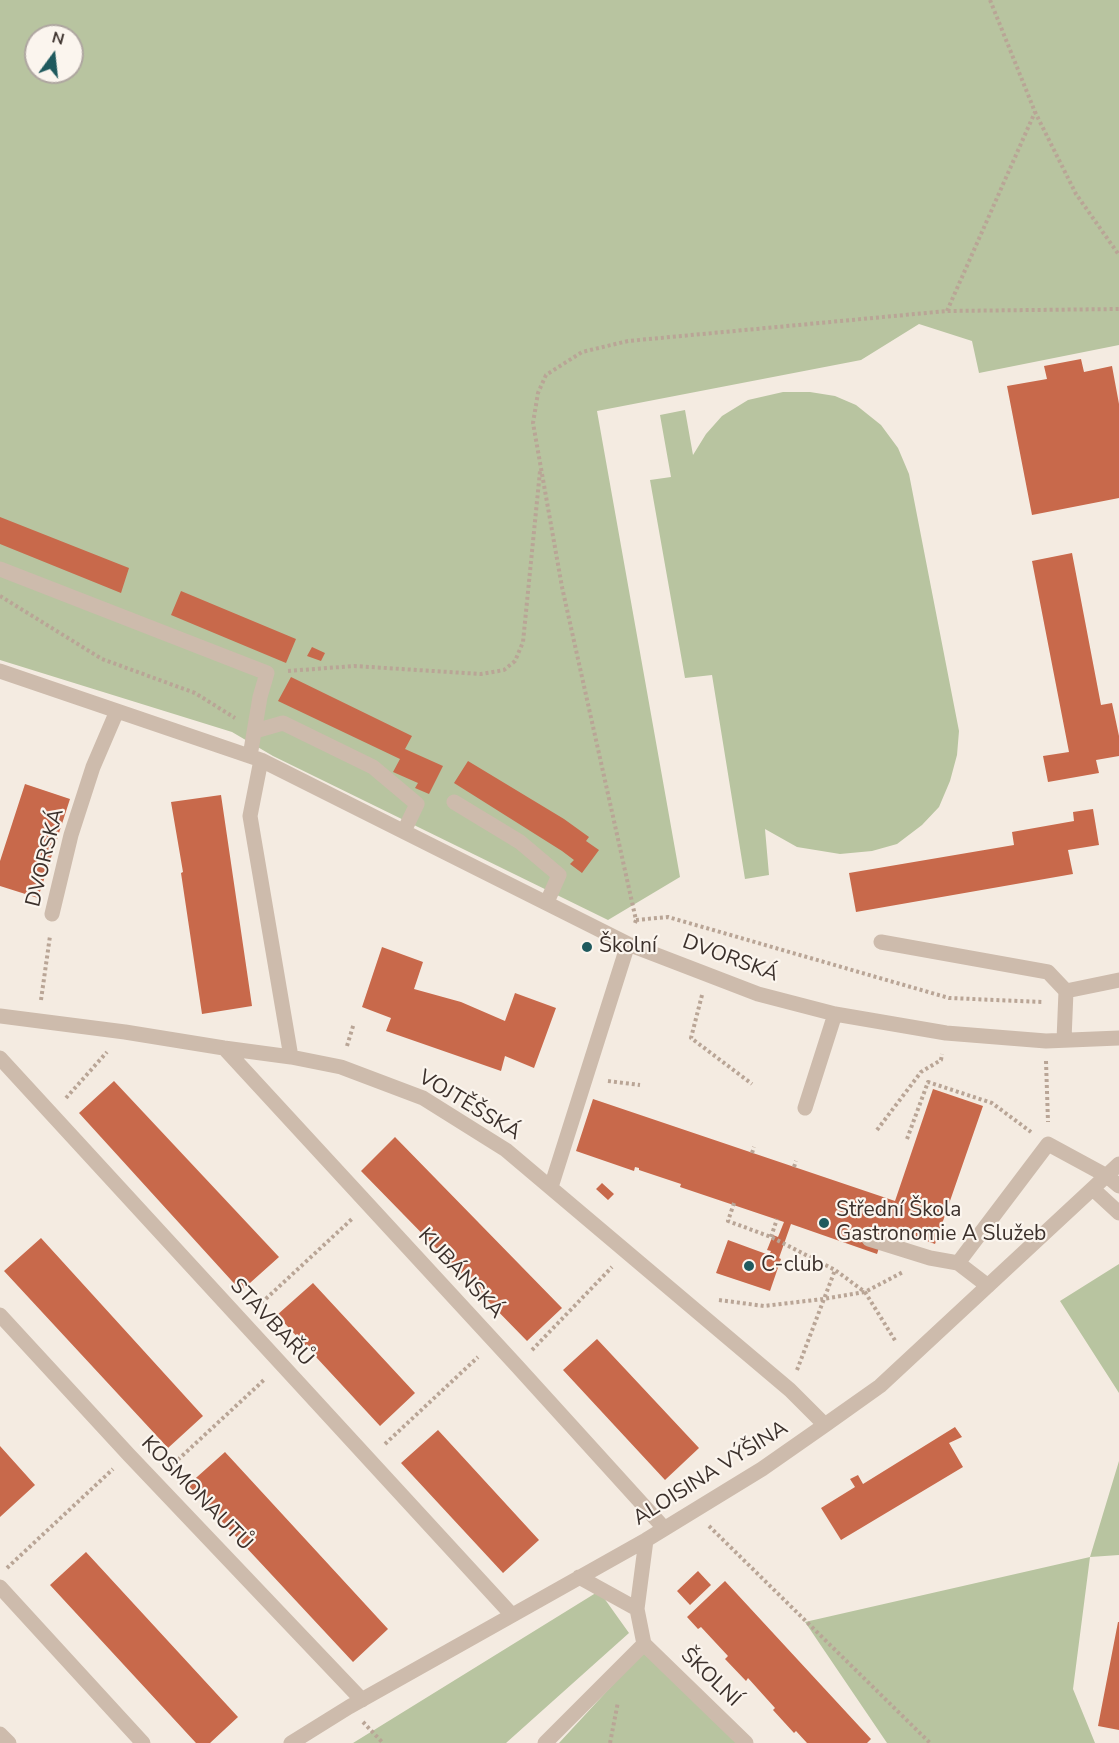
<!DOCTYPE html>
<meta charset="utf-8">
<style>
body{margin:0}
#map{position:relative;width:1119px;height:1743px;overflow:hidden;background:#f4ebe1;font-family:"Nunito Sans",sans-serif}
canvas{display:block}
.north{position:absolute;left:24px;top:24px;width:60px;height:60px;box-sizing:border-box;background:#fbf5ee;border:2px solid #aea6a0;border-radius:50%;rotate:15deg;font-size:16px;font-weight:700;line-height:24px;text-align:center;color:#3b302b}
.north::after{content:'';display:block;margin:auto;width:21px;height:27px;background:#1f5a5e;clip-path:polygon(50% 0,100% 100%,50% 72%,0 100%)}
</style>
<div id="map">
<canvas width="1119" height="1743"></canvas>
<div class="north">N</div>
</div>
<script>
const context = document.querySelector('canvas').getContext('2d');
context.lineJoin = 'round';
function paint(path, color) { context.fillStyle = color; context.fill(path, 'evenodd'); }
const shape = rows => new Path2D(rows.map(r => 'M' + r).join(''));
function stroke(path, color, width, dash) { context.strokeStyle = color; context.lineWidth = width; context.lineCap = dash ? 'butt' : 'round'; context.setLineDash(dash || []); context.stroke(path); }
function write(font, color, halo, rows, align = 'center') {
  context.font = font + ' "Nunito Sans",sans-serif'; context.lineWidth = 4.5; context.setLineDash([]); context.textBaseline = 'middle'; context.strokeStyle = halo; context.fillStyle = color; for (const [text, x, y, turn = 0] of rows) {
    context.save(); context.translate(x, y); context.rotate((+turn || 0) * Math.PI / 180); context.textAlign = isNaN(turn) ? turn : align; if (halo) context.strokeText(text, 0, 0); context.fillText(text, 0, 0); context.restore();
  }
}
const green = shape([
 [0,0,1119,0,1119,345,979,373,972,341,919,324,861,360,597,411,680,877,608,920,273,756,232,732,0,660],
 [36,36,72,36,72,72,36,72],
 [783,392,810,392,835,396,856,405,881,425,898,448,909,474,959,731,957,755,950,781,939,807,922,825,897,844,872,851,840,854,797,847,765,829,769,875,745,879,712,675,685,678,650,480,671,477,660,415,685,410,693,455,706,434,722,416,748,400],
 [1119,1264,1119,1393,1060,1301],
 [1119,1461,1119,1555,1090,1557,1073,1689,1095,1743,887,1743,805,1622,1090,1557],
 [599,1591,629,1633,506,1743,353,1743],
 [645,1650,738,1743,559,1743]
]);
const building = shape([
 [1081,359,1084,372,1112,366,1119,404,1119,498,1032,515,1007,386,1047,379,1044,366],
 [0,517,129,568,121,593,0,544],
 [1072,553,1101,705,1112,703,1119,736,1119,756,1096,760,1099,773,1048,782,1043,756,1069,752,1032,561],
 [181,591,296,639,286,663,171,615],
 [312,647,325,653,321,661,307,656],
 [291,677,412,736,405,749,443,766,429,794,415,788,418,783,393,772,400,759,278,701],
 [468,761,564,819,589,837,586,841,599,850,582,873,570,864,574,860,562,851,454,783],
 [25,784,70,799,38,898,0,886,0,861],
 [221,795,252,1006,202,1014,181,873,183,872,171,802],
 [1093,809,1099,845,1068,850,1073,874,856,912,849,873,1014,845,1012,832,1074,821,1073,812],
 [382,947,423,962,414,989,461,1002,505,1021,515,993,556,1008,534,1068,505,1056,501,1071,386,1031,391,1018,362,1007],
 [114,1081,279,1257,241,1291,79,1113],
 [933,1089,983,1106,935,1244,886,1226,877,1254,791,1224,779,1258,781,1259,770,1291,716,1273,728,1240,769,1255,771,1251,767,1250,773,1235,778,1237,784,1222,680,1187,681,1184,639,1170,639,1168,635,1167,634,1171,576,1151,593,1099,895,1201],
 [395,1137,562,1308,527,1341,361,1171],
 [602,1183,614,1194,608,1200,596,1189],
 [41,1238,203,1416,168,1448,4,1271],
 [313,1283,415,1393,380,1426,277,1315],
 [597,1339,699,1448,665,1480,563,1370],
 [955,1427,962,1437,949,1443,963,1467,841,1540,821,1508,855,1487,850,1479,858,1475,863,1484],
 [438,1430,539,1540,503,1573,401,1463],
 [0,1446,35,1485,0,1517],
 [225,1452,388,1629,353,1662,188,1485],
 [86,1552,238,1717,210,1743,196,1743,50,1585],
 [698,1571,711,1585,690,1605,677,1591],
 [725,1581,871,1739,867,1743,807,1743,796,1731,794,1733,773,1710,775,1708,748,1678,746,1681,725,1659,728,1656,701,1627,698,1629,687,1617],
 [1118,1622,1119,1622,1119,1730,1098,1726]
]);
const path = shape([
 [990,0,1035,112,1076,194,1119,255],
 [947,311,1035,112],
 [0,596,102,659,195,693,235,718],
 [288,671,354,666,481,674,504,670,515,661,523,642,540,471],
 [636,920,668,917,949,998,1043,1002],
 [635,923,636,920,562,587,533,423,538,393,546,375,582,352,628,341,947,311,1119,309],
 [702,995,691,1038,752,1084],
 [41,1000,50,936],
 [347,1046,354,1023],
 [1046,1061,1048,1122],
 [608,1081,640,1085],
 [66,1098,107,1052],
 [877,1130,921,1072,941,1060,942,1054],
 [907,1139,928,1082,992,1103,1031,1132],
 [752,1153,754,1147],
 [794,1167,796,1161],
 [734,1203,728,1221,771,1237,835,1270],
 [771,1237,777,1219],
 [719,1300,764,1306,823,1299,865,1292,903,1272],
 [257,1307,353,1218],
 [532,1350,612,1267],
 [797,1370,835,1270,865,1292,896,1342],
 [385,1444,478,1357],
 [169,1468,265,1379],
 [709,1526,930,1743],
 [7,1568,113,1469],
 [363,1722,383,1743],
 [610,1743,618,1702]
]);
const minor = shape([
 [0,569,267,673,260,697,250,756],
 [0,671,261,760,628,944,758,994,835,1014,946,1033,1046,1041,1119,1038],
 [255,731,283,723,373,767,417,804,404,831],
 [261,760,250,816,291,1057],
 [454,802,520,842,559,875,547,902],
 [52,914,71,835,93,767,117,711],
 [881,942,1048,972,1066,991],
 [1066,991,1119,980],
 [0,1016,125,1032,224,1048,291,1057,341,1067,423,1098,506,1150,790,1390,825,1425],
 [1064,1040,1066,991],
 [224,1048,517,1366,664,1528],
 [0,1058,512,1615],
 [805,1108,835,1014],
 [551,1187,628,944],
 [1093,1189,1119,1213],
 [869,1239,930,1258,958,1263],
 [988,1286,958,1263,1048,1144,1107,1176,1119,1186],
 [0,1315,129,1455,362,1700],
 [646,1540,637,1609,644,1644,746,1743],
 [579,1577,637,1609],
 [0,1587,143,1743],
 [0,1734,9,1743],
 [291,1743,349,1707,646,1540,762,1469,825,1425,880,1386,1119,1164],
 [545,1743,644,1644]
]);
const markers = [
 [587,947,6,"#1f5a5e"],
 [824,1223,6,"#1f5a5e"],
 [749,1266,6,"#1f5a5e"]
];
const streetNames = [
 ["DVORSKÁ",46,858,-76],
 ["DVORSKÁ",730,959,20],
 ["VOJTĚŠSKÁ",469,1106,31],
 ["KUBÁNSKÁ",460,1274,47],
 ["STAVBAŘŮ",271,1323,47],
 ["ALOISINA VÝŠINA",711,1474,-32],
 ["KOSMONAUTŮ",196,1494,46],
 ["ŠKOLNÍ",710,1678,44]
];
const poiNames = [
 ["Školní",599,947],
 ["Střední Škola",836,1211],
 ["Gastronomie A Služeb",836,1235],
 ["C-club",761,1266]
];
paint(green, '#b8c4a0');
paint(building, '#c8694b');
stroke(path, '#b9a596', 4, [3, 3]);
stroke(minor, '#cdbbac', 15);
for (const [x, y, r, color] of markers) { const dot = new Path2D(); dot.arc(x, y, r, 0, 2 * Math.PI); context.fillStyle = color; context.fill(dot); stroke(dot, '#fbf5ee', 2); }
write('21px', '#3b302b', '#fbf5ee', streetNames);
write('21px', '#3b302b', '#fbf5ee', poiNames, 'left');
</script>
